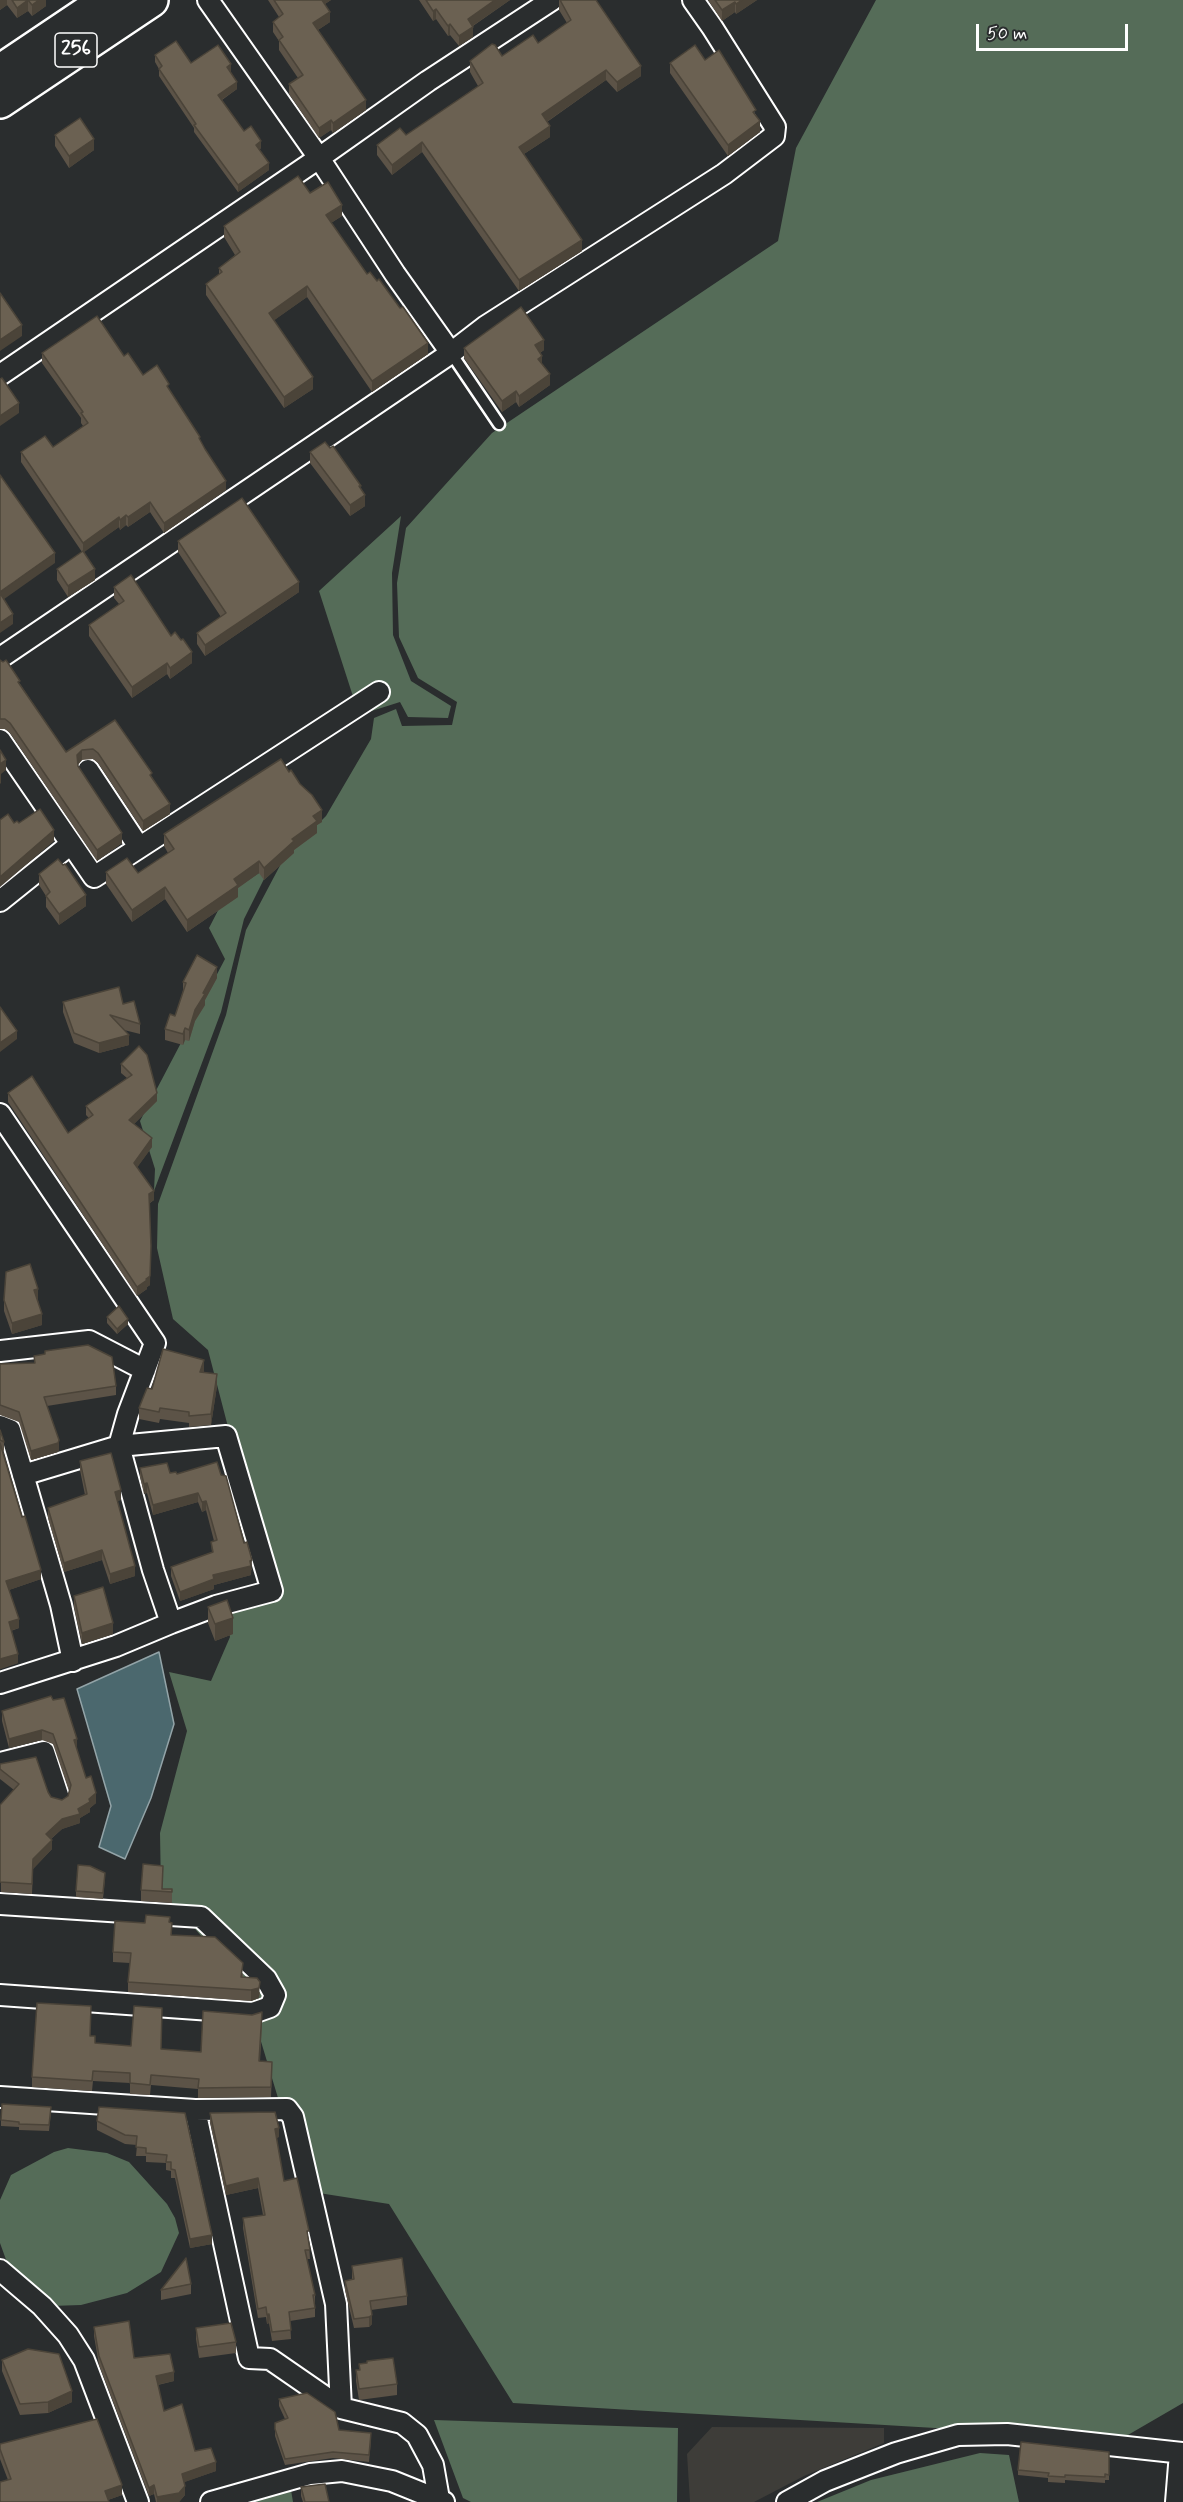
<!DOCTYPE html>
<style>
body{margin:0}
#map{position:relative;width:1183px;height:2502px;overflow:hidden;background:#2a2d2e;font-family:Mynerve,sans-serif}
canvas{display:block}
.scale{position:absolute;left:976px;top:24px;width:152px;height:27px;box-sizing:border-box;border:3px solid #fff;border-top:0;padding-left:8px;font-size:18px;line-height:21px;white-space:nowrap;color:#fff;-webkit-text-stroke:4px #2a2d2e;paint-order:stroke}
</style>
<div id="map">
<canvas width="1183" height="2502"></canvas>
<div class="scale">50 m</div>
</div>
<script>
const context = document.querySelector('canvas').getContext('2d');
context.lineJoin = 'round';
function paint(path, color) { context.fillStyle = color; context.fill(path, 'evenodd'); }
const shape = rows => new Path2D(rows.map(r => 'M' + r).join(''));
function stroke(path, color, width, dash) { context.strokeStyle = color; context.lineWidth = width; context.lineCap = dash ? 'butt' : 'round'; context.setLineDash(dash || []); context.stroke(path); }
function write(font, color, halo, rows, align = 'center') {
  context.font = font + ' Mynerve,sans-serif'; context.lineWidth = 4.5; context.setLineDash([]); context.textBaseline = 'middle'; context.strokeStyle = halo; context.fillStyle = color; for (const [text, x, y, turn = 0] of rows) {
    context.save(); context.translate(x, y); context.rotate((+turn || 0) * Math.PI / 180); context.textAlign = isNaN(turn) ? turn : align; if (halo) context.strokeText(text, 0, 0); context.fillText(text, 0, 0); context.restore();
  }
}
const built = shape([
 [712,2427,884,2428,884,2443,804,2476,754,2502,690,2502,687,2454]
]);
const green = shape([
 [876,0,1183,0,1183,2403,1121,2439,513,2403,389,2204,306,2191,244,1985,161,1890,160,1833,187,1731,169,1672,211,1681,230,1637,225,1612,272,1596,208,1350,173,1319,157,1248,158,1204,226,1015,246,930,284,858,326,816,371,739,374,718,396,709,402,726,452,725,457,702,418,678,399,637,397,583,406,528,492,433,778,241,796,148],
 [401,516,392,573,393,635,411,681,451,706,448,718,408,717,400,702,359,715,319,591],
 [271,865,244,919,221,1012,154,1191,155,1169,140,1121,225,959,209,928,226,895],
 [68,2148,107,2153,129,2162,167,2204,175,2218,179,2233,161,2272,127,2293,81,2305,51,2306,9,2268,0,2243,0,2200,11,2175,54,2152],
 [434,2420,678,2428,677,2502,471,2502,463,2498],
 [980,2453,1009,2455,1019,2502,817,2502,871,2480],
 [291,2490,293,2502,245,2502]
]);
const water = shape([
 [159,1652,174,1724,151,1798,125,1859,99,1847,111,1806,77,1689,159,1652]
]);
const lane = shape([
 [451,353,499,424]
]);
const street = shape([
 [208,0,319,158,395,274,451,353],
 [0,375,319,158,428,81,552,0],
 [0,658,451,353,486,326,724,174,774,136,775,127,712,27,693,0],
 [0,740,94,877,379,692],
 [88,770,139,847],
 [0,901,71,844],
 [0,1114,155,1343,128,1414,119,1446,153,1570,171,1623,116,1646,0,1683],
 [0,1351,89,1341,145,1370],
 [0,1426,10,1430,61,1605,73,1661],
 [23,1475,119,1446,226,1436,272,1591,216,1606,171,1623],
 [0,1763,44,1752,59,1798],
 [0,1904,201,1917,266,1979,275,1995,270,2007,253,2013,0,1995],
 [0,2097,195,2110,287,2109,293,2117,336,2304,341,2408],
 [195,2110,249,2358,270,2359,341,2408,402,2423,417,2435,433,2465,439,2499],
 [0,2270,42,2306,68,2335,84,2360,138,2502],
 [211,2502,310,2474,342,2471,392,2481,444,2502],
 [787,2502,825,2481,896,2453,958,2435,1007,2434,1183,2453],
 [1176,2502,1180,2453]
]);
const highway = shape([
 [0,72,107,0],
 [0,101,151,0]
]);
const wall = shape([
 [0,0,46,0,46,6,32,16,28,11,17,18,7,5,0,10],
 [268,0,331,0,325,4,330,22,318,30,366,110,333,133,331,130,319,138,289,94,289,84,298,78,279,50,279,41,273,32,273,22,279,17],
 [419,0,510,0,473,26,473,37,459,46,450,35,448,36,436,19,433,21],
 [559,0,596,0,641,76,617,92,606,80,547,122,550,137,524,154,582,251,519,291,422,152,392,175,377,155,377,145,406,135,478,86,470,72,470,61,502,56,538,43,567,23,559,10],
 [708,0,757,0,736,14,735,12,722,21],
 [155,55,231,71,230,72,237,89,222,100,244,131,261,148,259,150,269,170,238,192,194,132,194,128,159,76,159,69,155,62],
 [705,60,760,132,728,156,670,73,670,63],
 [55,135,94,150,69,168,55,146],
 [310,193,342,216,331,223,367,274,428,354,372,392,307,297,274,320,313,389,284,408,206,295,206,284,219,275,219,268,235,255,224,237,224,226],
 [464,348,544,350,540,353,542,364,550,385,519,407,516,402,502,412,464,358],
 [42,353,124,356,143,375,169,390,200,441,226,490,164,533,150,512,128,527,126,525,120,530,119,527,83,552,95,580,68,597,57,580,57,569,82,552,21,462,21,452,53,447,83,426,81,423,81,418,42,363],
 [310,452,365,506,350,516,310,463],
 [178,541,299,592,205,656,197,644,197,633,221,617,178,552],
 [114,587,171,636,192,663,170,679,167,674,132,698,89,636,89,625,119,604,114,598],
 [0,660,20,684,66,752,115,720,152,777,170,814,143,831,98,763,93,759,82,760,78,765,78,766,122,843,97,861,10,733,5,729,0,729],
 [322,822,317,825,317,833,294,850,294,853,264,880,259,873,238,888,238,897,187,932,165,899,132,922,106,884,106,872,138,873,168,853,164,846,164,834],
 [39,874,86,906,59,925,46,907,46,896,39,885],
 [217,978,205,1000,205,1005,195,1021,189,1041,185,1040,183,1045,165,1040,165,1029,175,1016,183,991,183,982],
 [63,1002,123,1004,140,1024,140,1034,124,1030,129,1045,99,1053,74,1043,63,1012],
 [121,1064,157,1101,134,1124,152,1147,137,1167,154,1200,150,1203,150,1285,147,1287,147,1289,137,1296,8,1102,8,1093,68,1133,89,1118,86,1115,86,1106,127,1078,121,1073],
 [4,1300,38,1300,42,1325,12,1334,4,1311],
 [107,1317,128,1324,117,1334,107,1323],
 [34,1356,116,1386,116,1395,47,1406,59,1449,58,1452,31,1460,19,1422,0,1415,0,1364,34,1363],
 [204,1371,203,1373,217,1386,211,1425,189,1427,189,1423,160,1419,159,1423,139,1419,139,1408,152,1389],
 [0,1430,4,1442,4,1451,2,1450,41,1579,9,1590,19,1628,11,1631,18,1663,0,1669],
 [80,1461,121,1500,117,1501,135,1576,110,1584,102,1560,64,1572,48,1518,48,1508,85,1495,80,1470],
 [140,1468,170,1473,221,1475,252,1570,251,1570,251,1575,214,1585,214,1589,180,1601,171,1576,171,1567,212,1552,211,1542,214,1541,206,1510,202,1512,198,1502,153,1515,147,1493,144,1494,140,1477],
 [74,1596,113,1634,82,1644,74,1607],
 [208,1607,233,1634,215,1641,208,1623],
 [51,1696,77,1749,86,1778,96,1803,90,1808,90,1812,80,1818,80,1823,62,1829,51,1839,52,1849,33,1869,32,1894,1,1892,0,1805,14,1790,0,1779,0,1764,48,1792,51,1797,62,1800,68,1796,69,1791,53,1744,42,1740,9,1748,2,1721,2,1711],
 [163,1877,162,1889,172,1889,172,1903,141,1901,141,1890],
 [105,1878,103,1899,76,1897,76,1891],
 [170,1922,172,1935,243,1974,243,1977,260,1993,259,1998,251,2001,128,1992,128,1982,130,1963,113,1962,113,1952,145,1923],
 [262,2023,260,2062,272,2072,271,2097,198,2098,198,2089,151,2085,150,2095,130,2094,130,2083,93,2081,92,2091,32,2087,32,2077,90,2036,95,2043,201,2052],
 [51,2112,49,2131,19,2130,19,2127,1,2126,1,2120],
 [185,2113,212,2244,190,2248,175,2178,171,2178,171,2171,166,2170,166,2163,146,2162,146,2156,136,2156,137,2145,125,2144,97,2130,97,2121],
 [210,2113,279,2137,276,2138,284,2181,309,2240,310,2259,307,2259,315,2295,315,2317,290,2321,291,2339,272,2341,269,2323,267,2324,266,2317,258,2318,243,2228,243,2218,263,2215,258,2188,226,2195,210,2122],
 [352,2266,407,2296,407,2305,371,2310,372,2324,369,2327,354,2328,345,2290,345,2281,352,2279],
 [191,2284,191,2294,161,2300,161,2290],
 [94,2327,134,2358,174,2381,158,2385,164,2411,195,2451,216,2471,184,2482,185,2495,179,2502,156,2502,154,2494,149,2496,99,2365,94,2336],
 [196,2328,236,2342,236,2353,199,2358,196,2339],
 [2,2360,72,2402,48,2413,20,2415,2,2371],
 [359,2364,397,2384,397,2395,359,2400,356,2381,356,2370,359,2370],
 [279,2399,339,2430,371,2440,369,2462,333,2458,285,2465,275,2436,275,2423,285,2419,279,2406],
 [0,2444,122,2495,108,2500,8,2480,0,2459],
 [1109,2452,1109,2480,1105,2480,1105,2483,1065,2480,1065,2483,1048,2482,1048,2478,1018,2475,1018,2470],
 [301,2487,329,2502,303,2502,301,2496]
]);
const shadedWall = shape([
 [0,0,7,0,7,5,0,10],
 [28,0,28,11,17,18,17,8],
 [39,0,46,0,46,6,32,16,32,5],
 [320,0,331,0,320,7],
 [495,0,510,0,468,29,468,19],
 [742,0,757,0,736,14,736,4],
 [735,2,735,12,722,21,722,10],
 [436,9,436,19,433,21,433,11],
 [330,12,330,22,313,33,313,23],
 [450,24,450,35,448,36,448,26],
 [473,27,473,37,459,46,459,36],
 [231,64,231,71,227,74,227,67],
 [641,66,641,76,617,92,617,82],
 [606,70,606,80,542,125,542,114],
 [237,82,237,89,218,102,218,95],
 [366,100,366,110,333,133,333,123],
 [331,120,331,130,319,138,319,128],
 [760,121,760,132,728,156,728,145],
 [550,126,550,137,519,157,519,147],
 [94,139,94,150,69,168,69,156],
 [261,141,261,148,256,152,256,145],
 [422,142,422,152,392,175,392,165],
 [269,163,269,170,238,192,238,185],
 [342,205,342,216,326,226,326,215],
 [582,240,582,251,519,291,519,280],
 [307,286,307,297,269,324,269,313],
 [22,325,22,336,0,351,0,340],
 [544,340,544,350,535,356,535,345],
 [428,343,428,354,372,392,372,381],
 [542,356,542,366,538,359],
 [550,374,550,385,519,407,519,396],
 [313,377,313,389,284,408,284,397],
 [516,391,516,402,502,412,502,401],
 [19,403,19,413,0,426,0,416],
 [226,481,226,490,164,533,164,523],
 [365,495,365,506,350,516,350,505],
 [150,502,150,512,128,527,128,517],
 [126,515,126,525,120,530,120,520],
 [119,517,119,527,83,553,83,543],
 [55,553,55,563,0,602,0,592],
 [95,569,95,580,68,597,68,586],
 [299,582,299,592,205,656,205,645],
 [13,614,13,624,0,633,0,623],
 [192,652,192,663,170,679,170,668],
 [167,663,167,674,132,698,132,687],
 [82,750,82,760,77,765,77,755],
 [6,760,6,770,1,774,1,783,0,784,0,764],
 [170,804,170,814,143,831,143,821],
 [322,810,322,822,317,825,317,833,294,850,294,853,264,880,264,868,313,816],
 [54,830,54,841,0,887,0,877],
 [122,833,122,843,97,861,97,850],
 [259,861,259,873,238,888,238,897,187,932,187,920,234,879],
 [165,887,165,899,132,922,132,910],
 [86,895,86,906,59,925,59,914],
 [217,967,217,978,205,1000,205,1005,195,1021,189,1041,189,1030,195,1010,203,993],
 [185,1028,185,1040,183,1045,183,1034],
 [17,1031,17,1039,0,1052,0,1043],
 [129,1035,129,1045,99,1053,99,1043],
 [157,1093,157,1101,129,1129,129,1120],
 [152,1138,152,1147,134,1172,134,1163],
 [154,1191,154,1200,149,1203,149,1194],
 [151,1246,150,1285,147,1287,147,1289,137,1296,137,1287],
 [38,1289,38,1300,34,1301,34,1290],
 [42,1314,42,1325,12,1334,12,1323],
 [128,1319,128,1324,117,1334,117,1329],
 [204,1360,204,1371,200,1384,200,1372],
 [217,1374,217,1386,211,1425,211,1414],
 [59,1440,59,1449,58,1452,31,1460,31,1451],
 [147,1483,147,1493,144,1494,144,1484],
 [121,1490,121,1500,115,1501,115,1492],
 [198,1493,198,1502,153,1515,153,1505],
 [206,1501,206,1510,202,1512,202,1502],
 [102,1550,102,1560,64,1572,64,1563],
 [252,1560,251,1575,214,1585,214,1589,180,1601,180,1592,213,1575],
 [135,1566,135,1576,110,1584,110,1574],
 [41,1570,41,1579,6,1591,6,1581],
 [233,1618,233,1634,215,1641,215,1624],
 [19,1619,19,1628,9,1631,9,1622],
 [113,1623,113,1634,82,1644,82,1633],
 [18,1654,18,1663,0,1669,0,1659],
 [42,1730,42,1740,9,1748,9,1739],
 [77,1739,77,1749,74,1740],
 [96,1793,96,1803,90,1808,90,1812,80,1818,80,1823,62,1829,46,1843,46,1834,62,1819,78,1809],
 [52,1840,52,1849,33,1869,32,1894,33,1859],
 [260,1982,259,1998,251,2001,251,1990],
 [279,2128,279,2137,275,2138,275,2129],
 [258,2178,258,2188,226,2195,226,2186],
 [212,2235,212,2244,190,2248,190,2239],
 [269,2314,269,2323,267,2324,267,2315],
 [372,2315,372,2324,369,2327,369,2317],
 [174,2372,174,2381,156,2385,156,2376],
 [72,2391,72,2402,48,2413,48,2402],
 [216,2462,216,2471,182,2483,182,2474],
 [122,2485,122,2495,105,2501,105,2491],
 [154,2485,154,2494,149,2496,149,2488],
 [185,2486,185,2495,179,2502,157,2502,157,2497]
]);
const building = shape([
 [12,0,28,0,17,8,12,0],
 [28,0,39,0,32,5,28,0],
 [274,0,322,0,330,12,313,23,366,100,333,123,331,120,319,128,289,84,303,75,279,40,283,37,273,22,283,14,274,0],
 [426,0,495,0,468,19,473,27,459,36,450,24,448,26,436,9,433,11,426,0],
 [560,0,596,0,641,66,617,82,606,70,542,114,550,126,519,147,582,240,519,280,422,142,392,165,377,145,400,128,406,135,483,83,470,61,492,44,495,45,502,56,533,35,538,43,571,20,560,0],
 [715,0,742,0,736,4,735,2,722,10,715,0],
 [176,41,191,63,218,45,231,64,227,67,237,82,218,95,244,131,251,126,261,141,256,145,269,163,238,185,194,125,196,124,159,69,162,66,155,55,176,41],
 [695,45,705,60,719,50,756,110,753,112,760,121,728,145,670,63,695,45],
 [80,118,94,139,69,156,55,135,80,118],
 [298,176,310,193,328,182,342,205,326,215,367,274,370,272,377,281,379,279,400,308,403,307,428,343,372,381,307,286,269,313,313,377,284,397,206,284,222,272,219,268,240,252,224,226,298,176],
 [0,293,22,325,0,340,0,293],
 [521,307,544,340,535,345,542,356,538,359,550,374,519,396,516,391,502,401,464,348,521,307],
 [97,316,124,356,128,353,143,375,157,365,169,384,167,386,200,437,199,438,205,449,226,481,164,523,150,502,128,517,126,515,120,520,119,517,83,543,21,452,45,436,53,447,88,423,81,413,83,412,42,353,97,316],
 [2,378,19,403,0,416,0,379,2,378],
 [325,442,330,448,333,446,361,486,359,486,365,495,350,505,310,452,325,442],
 [0,475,55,553,0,592,0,475],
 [242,498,299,582,205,645,197,633,226,613,178,541,242,498],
 [83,551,95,569,68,586,57,569,83,551],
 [131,575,171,636,175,632,181,640,183,639,192,652,170,668,167,663,132,687,89,625,124,601,114,587,131,575],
 [0,593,13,614,0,623,0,593],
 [0,660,3,662,6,660,20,681,18,682,66,752,115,720,152,773,150,775,170,804,143,821,98,753,93,749,82,750,77,755,78,766,122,833,97,850,10,723,5,719,0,719,0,660],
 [0,750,6,760,0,764,0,750],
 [281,759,289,772,291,770,300,784,312,795,322,810,313,816,317,821,292,839,294,841,264,868,259,861,234,879,238,885,187,920,165,887,132,910,106,872,127,858,138,873,174,849,164,834,281,759],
 [40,809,54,830,0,877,0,820,8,814,14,823,17,821,19,823,40,809],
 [58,859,63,865,65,864,86,895,59,914,46,896,50,892,39,874,58,859],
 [197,955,217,967,203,993,205,994,195,1010,189,1030,185,1028,183,1034,165,1029,170,1014,175,1016,186,983,183,982,197,955],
 [119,987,123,1004,134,1001,140,1024,110,1015,129,1035,99,1043,74,1033,63,1002,119,987],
 [0,1007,17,1031,0,1043,0,1007],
 [139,1046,147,1055,157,1093,129,1120,152,1138,134,1163,154,1191,149,1194,151,1246,150,1276,146,1279,147,1280,137,1287,8,1093,32,1076,68,1133,93,1115,86,1106,132,1075,121,1064,139,1046],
 [30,1264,38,1289,34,1290,42,1314,12,1323,4,1300,6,1272,30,1264],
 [119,1306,128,1319,117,1329,107,1317,119,1306],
 [88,1345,112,1357,116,1386,44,1397,59,1440,58,1443,31,1451,19,1412,0,1405,0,1364,35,1363,34,1356,45,1354,45,1351,88,1345],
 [163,1349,204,1360,200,1372,217,1374,211,1414,189,1416,189,1412,160,1408,159,1412,139,1408,147,1388,152,1389,163,1349],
 [0,1430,4,1442,0,1440,0,1430],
 [0,1443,22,1517,25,1516,41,1570,6,1581,19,1619,9,1622,18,1654,0,1659,0,1443],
 [111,1453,121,1490,115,1492,135,1566,110,1574,102,1550,64,1563,48,1508,87,1494,80,1461,111,1453],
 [217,1462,221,1475,226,1476,244,1543,247,1542,252,1560,250,1561,251,1566,213,1575,214,1579,180,1592,171,1567,213,1552,211,1542,217,1540,206,1501,202,1502,198,1493,153,1505,147,1483,144,1484,140,1468,167,1463,170,1473,176,1472,177,1474,217,1462],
 [103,1587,113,1623,82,1633,74,1596,103,1587],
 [227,1600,233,1618,215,1624,208,1607,227,1600],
 [51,1696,53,1700,64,1698,77,1739,74,1740,86,1778,91,1776,96,1793,89,1799,90,1802,78,1809,80,1814,62,1819,46,1834,52,1840,33,1859,32,1884,0,1882,0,1805,19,1784,0,1769,0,1764,36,1757,48,1792,51,1797,62,1800,68,1796,71,1785,53,1734,42,1730,9,1739,2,1711,51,1696],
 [143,1864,163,1866,162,1889,172,1889,172,1892,141,1890,143,1864],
 [78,1865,90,1866,105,1873,103,1893,76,1891,78,1865],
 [146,1915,170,1917,169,1922,172,1923,171,1935,215,1937,243,1963,241,1977,257,1978,260,1982,259,1988,251,1990,128,1982,131,1953,113,1952,115,1921,145,1923,146,1915],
 [37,2003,91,2006,90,2036,95,2036,95,2043,131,2046,134,2006,162,2008,161,2049,201,2052,203,2011,252,2015,262,2012,259,2061,272,2062,271,2087,198,2088,199,2079,151,2075,150,2085,130,2083,130,2073,93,2071,92,2081,32,2077,37,2003],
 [2,2104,51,2107,49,2125,19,2124,19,2122,1,2120,2,2104],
 [99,2107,185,2113,212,2235,190,2239,175,2170,171,2169,171,2162,166,2162,167,2155,146,2153,146,2148,136,2147,137,2136,125,2135,97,2121,99,2107],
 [275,2112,279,2128,275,2129,284,2181,297,2178,309,2231,307,2231,310,2250,305,2250,315,2295,313,2295,315,2308,289,2312,291,2330,272,2332,269,2314,267,2315,266,2307,258,2309,243,2218,265,2215,258,2178,226,2186,210,2113,275,2112],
 [186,2258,191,2284,161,2290,186,2258],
 [402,2258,407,2296,370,2301,372,2315,369,2317,354,2319,345,2281,354,2279,352,2266,402,2258],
 [129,2321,134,2358,170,2354,174,2372,156,2376,164,2411,182,2404,195,2451,211,2448,216,2462,182,2474,185,2486,179,2493,157,2497,154,2485,149,2488,99,2356,94,2327,129,2321],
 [231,2323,236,2342,199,2347,196,2328,231,2323],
 [28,2349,59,2354,72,2391,48,2402,20,2404,2,2360,28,2349],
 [393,2358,397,2384,359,2389,356,2370,360,2370,359,2364,367,2363,367,2361,393,2358],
 [307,2393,335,2412,339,2430,371,2433,369,2455,333,2452,285,2459,275,2429,275,2423,288,2418,279,2399,307,2393],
 [97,2419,122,2485,105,2491,109,2502,0,2502,0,2482,11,2479,0,2449,0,2444,97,2419],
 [1021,2442,1109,2452,1109,2475,1105,2474,1105,2477,1065,2475,1065,2477,1048,2476,1049,2473,1018,2470,1021,2442],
 [325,2484,329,2502,305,2502,301,2487,325,2484]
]);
const shields = [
 [76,50,42]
];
const shieldNames = [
 ["256",76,50]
];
paint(built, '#3e3d39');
paint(green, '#556c58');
paint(water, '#4b686e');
stroke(water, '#93a4a8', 1.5);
stroke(lane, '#fff', 15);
stroke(street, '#fff', 24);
stroke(highway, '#fff', 38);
stroke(lane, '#2a2d2e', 10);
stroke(street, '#2a2d2e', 20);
stroke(highway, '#2a2d2e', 33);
paint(wall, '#5c5347');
paint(shadedWall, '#4b4439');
paint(building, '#6b6152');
stroke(building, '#4b4439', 1.5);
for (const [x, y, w] of shields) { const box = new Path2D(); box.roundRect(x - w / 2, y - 17, w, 34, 4.5); context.fillStyle = '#2a2d2e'; context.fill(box); stroke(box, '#fff', 1.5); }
write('bold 20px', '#fff', null, shieldNames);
</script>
